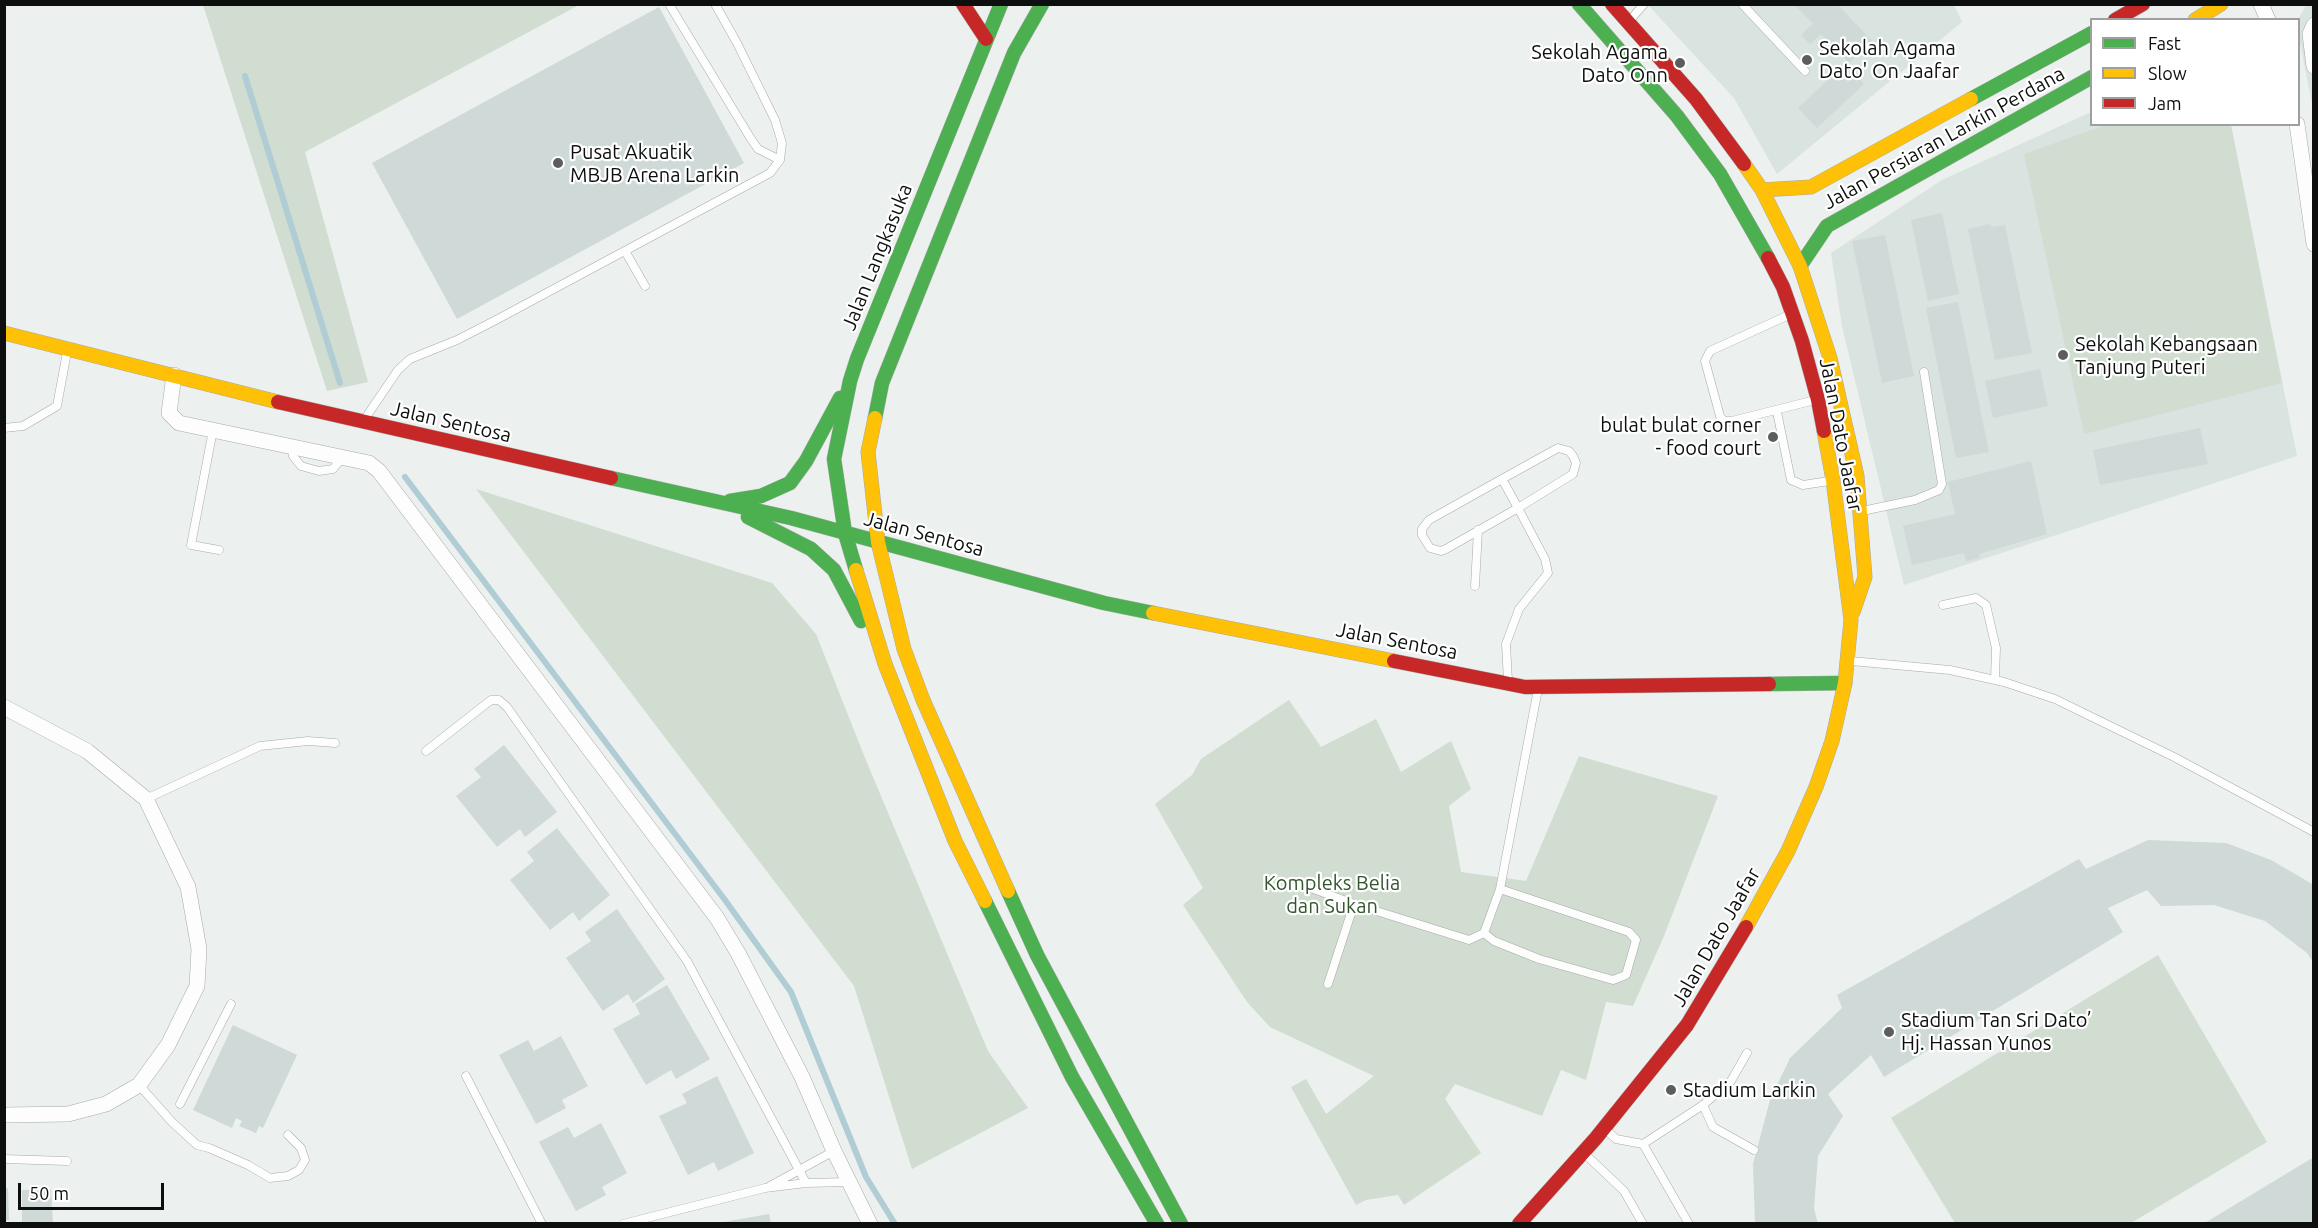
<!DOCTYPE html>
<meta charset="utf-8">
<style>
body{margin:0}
#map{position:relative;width:2318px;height:1228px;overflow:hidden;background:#ecf0ee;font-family:Ubuntu,sans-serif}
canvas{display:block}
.frame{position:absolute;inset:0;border:6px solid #0d0f0e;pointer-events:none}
.legend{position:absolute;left:2090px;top:18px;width:210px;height:108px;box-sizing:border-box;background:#fff;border:2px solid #9e9f9f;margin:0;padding:8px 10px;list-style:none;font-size:18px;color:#0d0f0e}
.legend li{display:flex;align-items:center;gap:12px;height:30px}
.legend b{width:30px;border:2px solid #9e9f9f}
.scale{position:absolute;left:18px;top:1183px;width:146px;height:27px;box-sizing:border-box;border:3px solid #0d0f0e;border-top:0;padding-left:8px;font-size:18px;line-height:21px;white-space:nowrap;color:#0d0f0e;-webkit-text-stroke:4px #fff;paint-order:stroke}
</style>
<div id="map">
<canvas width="2318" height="1228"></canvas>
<div class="frame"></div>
<ul class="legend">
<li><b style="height:8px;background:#4caf50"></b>Fast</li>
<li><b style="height:8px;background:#ffc107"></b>Slow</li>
<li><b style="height:8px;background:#c62828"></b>Jam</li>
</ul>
<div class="scale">50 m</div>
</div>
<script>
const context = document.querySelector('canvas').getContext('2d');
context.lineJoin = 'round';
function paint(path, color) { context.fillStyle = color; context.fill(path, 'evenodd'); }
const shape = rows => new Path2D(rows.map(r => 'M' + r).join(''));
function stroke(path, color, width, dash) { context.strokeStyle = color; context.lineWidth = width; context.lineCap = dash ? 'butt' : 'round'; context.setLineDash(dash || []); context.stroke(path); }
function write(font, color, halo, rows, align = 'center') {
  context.font = font + ' Ubuntu,sans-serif'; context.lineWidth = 4.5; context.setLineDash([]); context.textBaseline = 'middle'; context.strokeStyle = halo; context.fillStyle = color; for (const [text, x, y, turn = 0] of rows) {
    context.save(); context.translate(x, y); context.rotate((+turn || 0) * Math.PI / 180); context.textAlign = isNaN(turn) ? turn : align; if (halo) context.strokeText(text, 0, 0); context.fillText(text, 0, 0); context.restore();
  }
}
const built = shape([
 [1648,5,1954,5,1962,22,1777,174,1734,98],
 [2306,5,2313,5,2313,109,2299,37,2298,20],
 [2091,112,2092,124,2231,125,2297,456,1904,585,1842,326,1831,253,1942,180]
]);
const green = shape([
 [203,5,579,5,305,152,368,382,327,391],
 [2106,125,2231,125,2282,383,2084,434,2024,154],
 [476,489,772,583,816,634,865,758,988,1051,1028,1108,912,1169,854,986],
 [1289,700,1321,747,1376,719,1401,772,1451,741,1471,789,1449,806,1461,872,1526,881,1579,756,1718,796,1664,936,1633,1006,1606,1002,1586,1080,1561,1070,1542,1116,1455,1084,1445,1099,1481,1153,1404,1205,1398,1195,1366,1200,1356,1205,1291,1087,1306,1079,1326,1114,1374,1076,1270,1027,1247,1002,1183,905,1203,888,1155,804,1192,775,1201,759],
 [2158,955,2267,1142,2131,1223,1955,1223,1891,1118]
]);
const stream = shape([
 [245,76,340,383],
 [405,477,725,900,791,992,866,1177,895,1224]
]);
const building = shape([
 [1794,4,1837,4,1872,41,1849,63,1821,34,1810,44,1801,35,1813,24],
 [659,7,744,163,457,319,372,163],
 [1845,64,1864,84,1817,128,1798,108],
 [1942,213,1959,294,1928,301,1911,220],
 [1990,224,1991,227,2005,225,2032,353,1995,360,1968,229],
 [1885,235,1914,376,1882,383,1852,241],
 [1958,302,1989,452,1956,458,1926,308],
 [2040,369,2048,406,1993,418,1985,381],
 [2200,428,2208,464,2100,485,2093,450],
 [2031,461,2047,534,1979,554,1980,558,1966,561,1964,553,1912,565,1903,526,1955,514,1948,482],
 [504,745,557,812,525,837,520,829,497,847,456,796,481,777,474,769],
 [557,828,610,895,579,921,573,912,550,930,510,880,534,861,527,852],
 [2148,840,2226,843,2271,860,2314,885,2314,963,2307,953,2265,921,2214,905,2161,906,2147,890,2108,908,2123,932,1884,1077,1871,1055,1828,1094,1843,1116,1818,1156,1814,1208,1818,1224,1755,1224,1753,1164,1770,1100,1790,1058,1842,1008,1837,995,2079,859,2086,869],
 [617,909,665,979,633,1003,628,994,603,1011,566,958,591,941,585,932],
 [667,985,710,1059,676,1079,671,1070,646,1085,613,1029,640,1014,635,1004],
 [233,1025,297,1055,263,1128,259,1126,256,1133,239,1126,242,1121,236,1118,232,1128,193,1110],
 [561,1036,588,1086,562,1100,566,1108,536,1124,499,1055,528,1040,534,1051],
 [717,1076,754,1153,718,1171,714,1162,688,1175,659,1116,687,1103,682,1094],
 [601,1123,627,1173,602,1187,606,1195,576,1211,539,1142,568,1127,574,1138],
 [2314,1157,2314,1224,2203,1224],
 [4,1188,8,1188,9,1220,4,1221],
 [51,1189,53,1224,22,1224,22,1190],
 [769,1214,771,1224,724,1224,724,1222]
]);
const lane = shape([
 [669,4,751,139,758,149,780,160],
 [1742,4,1805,71],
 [1631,19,1644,4],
 [625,251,645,286],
 [1791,314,1710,351,1705,361,1720,416,1724,421,1732,421,1815,400],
 [1777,412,1791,480,1803,485,1829,481],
 [364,420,398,370,410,359,457,340,496,320,770,173,780,160,782,143,775,120,737,43,715,4],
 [4,428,23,426,57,406,67,352],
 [213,430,191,545,219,550],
 [292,447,293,456,301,466,319,471,333,469,342,458],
 [1502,479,1429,520,1422,529,1422,535,1430,548,1441,551,1446,549,1518,508,1502,479,1558,448,1569,451,1573,456,1576,463,1573,474,1518,508,1545,559,1548,573,1519,609,1506,644,1508,681],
 [1862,511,1915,500,1939,490,1942,484,1924,372],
 [1475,586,1478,530],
 [1943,605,1976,598,1986,605,1996,648,1995,679],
 [1851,661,1950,670,2004,682,2055,699,2174,757,2314,832],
 [426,751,491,700,499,700,507,707,687,961,806,1183],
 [146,799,260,746,308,741,335,743],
 [1303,885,1354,904],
 [1484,933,1494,941,1539,959,1613,980,1626,975,1636,940,1629,932,1500,889,1538,689],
 [1328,984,1354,904,1469,940,1484,933,1500,889],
 [466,1076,542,1224],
 [139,1085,172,1122,197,1145,209,1148,248,1165,270,1178,288,1176,299,1170,305,1160,301,1148,288,1135],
 [180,1104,231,1004],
 [1703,1105,1713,1127,1754,1150],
 [1606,1130,1616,1139,1643,1144,1703,1105,1731,1081,1747,1053],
 [1643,1144,1689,1224],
 [1585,1154,1624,1191,1643,1224],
 [4,1159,67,1161],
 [770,1186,834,1151],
 [623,1224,765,1188,806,1183,849,1182]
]);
const street = shape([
 [2261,4,2268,20],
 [2314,25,2310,34,2314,66],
 [2297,124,2314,244],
 [174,375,169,413,179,423,369,463,379,471,717,918,738,953,802,1077,834,1151,870,1224],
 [4,707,87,751,146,799,188,887,199,949,197,986,168,1045,139,1085,106,1104,68,1114,4,1115]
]);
const fast = shape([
 [1579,4,1677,116,1720,174,1768,258],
 [1971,99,2092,33],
 [1800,266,1827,226,2092,77],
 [875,418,882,383,1014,53,1042,4],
 [611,478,791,518,1104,603,1153,613],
 [730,501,761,496,790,483,806,461,840,398],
 [748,517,811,549,834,570,861,621],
 [856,570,845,533,834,459,850,381,857,359,1001,4],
 [1769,684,1845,683],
 [1008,891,1037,955,1181,1224],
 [985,901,1072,1077,1157,1224]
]);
const slow = shape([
 [2195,20,2221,4],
 [1744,164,1762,190,1800,266,1830,358,1857,476,1865,577,1853,612],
 [1762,190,1811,187,1971,99],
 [4,333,278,402],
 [875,418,868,452,878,542,904,649,923,700,1008,891],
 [856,570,885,664,955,841,985,901],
 [1153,613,1394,661],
 [1746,927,1788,851,1816,787,1832,741,1845,683,1851,620,1833,480,1824,431]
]);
const jam = shape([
 [963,4,986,39],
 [1612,4,1696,99,1744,164],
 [2115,20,2143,4],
 [1768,258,1783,287,1802,341,1818,400,1824,431],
 [278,402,611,478],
 [1394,661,1525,687,1769,684],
 [1519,1224,1596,1138,1687,1025,1746,927]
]);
const markers = [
 [1807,60,6,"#5b5e5c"],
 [1680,63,6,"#5b5e5c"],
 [558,163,6,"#5b5e5c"],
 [2063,355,6,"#5b5e5c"],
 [1773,437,6,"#5b5e5c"],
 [1889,1032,6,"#5b5e5c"],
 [1671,1090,6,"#5b5e5c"]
];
const poiNames = [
 ["Sekolah Agama",1819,48],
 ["Dato' On Jaafar",1819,71],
 ["Sekolah Agama",1668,52,"right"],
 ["Dato Onn",1668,75,"right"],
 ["Pusat Akuatik",570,152],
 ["MBJB Arena Larkin",570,175],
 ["Sekolah Kebangsaan",2075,344],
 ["Tanjung Puteri",2075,367],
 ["bulat bulat corner",1761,425,"right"],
 ["- food court",1761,448,"right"],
 ["Stadium Tan Sri Dato’",1901,1020],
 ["Hj. Hassan Yunos",1901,1043],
 ["Stadium Larkin",1683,1090]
];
const streetNames = [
 ["Jalan Persiaran Larkin Perdana",1944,138,-29],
 ["Jalan Langkasuka",877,257,-68],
 ["Jalan Sentosa",451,422,13],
 ["Jalan Dato Jaafar",1841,435,79],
 ["Jalan Sentosa",924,534,15],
 ["Jalan Sentosa",1397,641,11],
 ["Jalan Dato Jaafar",1716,937,-60]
];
const parkNames = [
 ["Kompleks Belia",1332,883],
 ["dan Sukan",1332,906]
];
paint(built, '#d9e3e0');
paint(green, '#d0ddd0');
stroke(stream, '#b0cdd5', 6);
paint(building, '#cfd9d8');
stroke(lane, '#a7aaa9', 9);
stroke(street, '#a7aaa9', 16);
stroke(fast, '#a7aaa9', 15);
stroke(slow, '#a7aaa9', 15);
stroke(jam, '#a7aaa9', 15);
stroke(lane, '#fcfdfc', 8);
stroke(street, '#fcfdfc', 15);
stroke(fast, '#4caf50', 14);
stroke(slow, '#ffc107', 14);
stroke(jam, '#c62828', 14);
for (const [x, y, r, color] of markers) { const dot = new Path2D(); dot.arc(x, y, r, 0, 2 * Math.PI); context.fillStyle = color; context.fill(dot); stroke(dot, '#fff', 2); }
write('20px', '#0d0f0e', '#fff', poiNames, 'left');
write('20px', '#0d0f0e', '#fff', streetNames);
write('20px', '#33562f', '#fff', parkNames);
</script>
